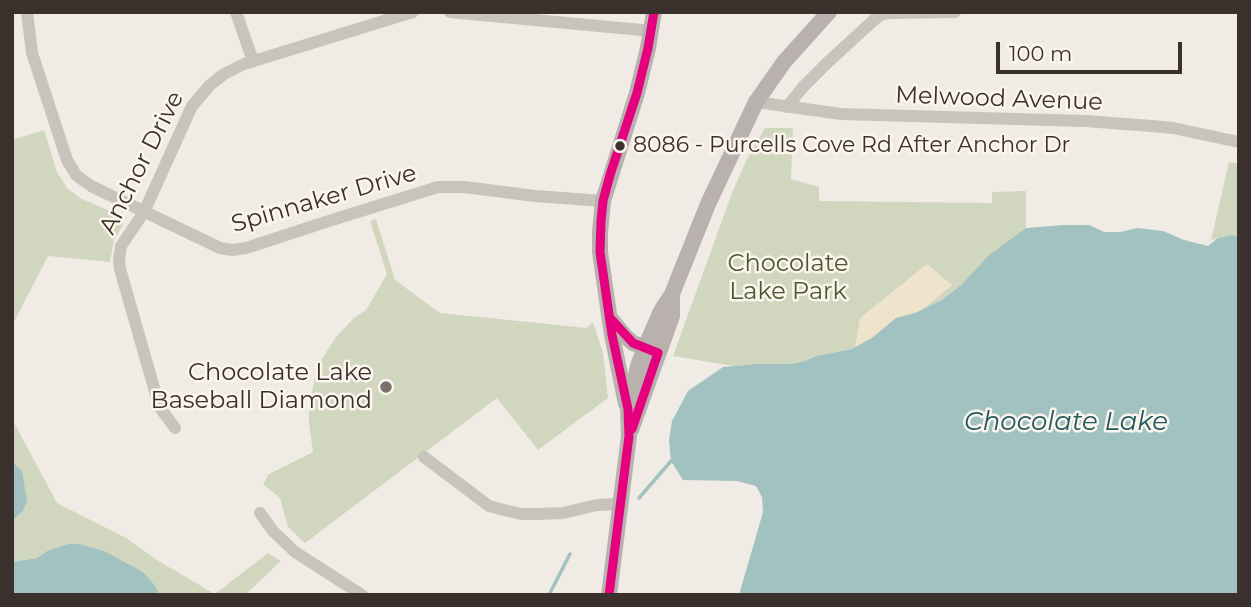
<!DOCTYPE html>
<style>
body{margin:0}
#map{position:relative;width:1251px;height:607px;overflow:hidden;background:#f0ebe5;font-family:Montserrat,sans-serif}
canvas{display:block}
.frame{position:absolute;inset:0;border:14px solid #3b302b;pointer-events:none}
.scale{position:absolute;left:996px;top:42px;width:186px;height:32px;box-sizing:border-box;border:4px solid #3b302b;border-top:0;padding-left:9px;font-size:21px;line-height:24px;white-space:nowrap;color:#3b302b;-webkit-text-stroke:5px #fbf5ee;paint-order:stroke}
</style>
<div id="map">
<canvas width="1251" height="607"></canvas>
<div class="frame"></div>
<div class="scale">100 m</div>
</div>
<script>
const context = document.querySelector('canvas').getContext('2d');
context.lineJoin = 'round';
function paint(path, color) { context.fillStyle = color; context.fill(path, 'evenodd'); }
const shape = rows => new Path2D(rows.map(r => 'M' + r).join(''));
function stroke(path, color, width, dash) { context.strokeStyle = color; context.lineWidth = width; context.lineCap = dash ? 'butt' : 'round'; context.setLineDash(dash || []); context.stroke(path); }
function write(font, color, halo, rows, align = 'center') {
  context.font = font + ' Montserrat,sans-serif'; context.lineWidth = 5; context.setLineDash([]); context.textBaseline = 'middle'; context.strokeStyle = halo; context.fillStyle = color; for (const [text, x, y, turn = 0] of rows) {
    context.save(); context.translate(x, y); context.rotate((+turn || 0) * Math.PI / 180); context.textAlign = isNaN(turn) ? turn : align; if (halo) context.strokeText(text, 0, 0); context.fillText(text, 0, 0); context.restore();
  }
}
const green = shape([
 [765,128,793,128,791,179,819,187,819,201,992,203,992,192,1026,191,1026,228,989,255,961,285,942,300,852,349,816,356,805,361,791,364,733,366,673,356,732,193,747,159],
 [44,130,57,172,67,188,80,198,121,216,123,225,114,240,110,262,48,256,12,326,12,140],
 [1229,162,1239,164,1239,237,1233,235,1211,240],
 [376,219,395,280,440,313,587,328,593,322,603,353,608,398,538,450,497,398,305,543,288,527,280,498,263,484,269,474,313,452,309,423,309,407,316,372,322,359,336,337,354,318,366,310,387,274,370,221],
 [12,419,57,503,126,538,160,562,215,594,268,553,281,561,245,595,160,595,153,583,143,572,125,563,68,544,47,551,37,558,12,562,12,521,22,512,22,471,12,461]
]);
const sand = shape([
 [927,264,952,285,921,311,907,316,896,318,872,338,855,347,860,318]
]);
const water = shape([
 [1064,225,1089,225,1104,232,1120,232,1137,228,1163,231,1184,240,1208,246,1218,238,1233,235,1239,237,1239,595,739,595,763,512,762,497,756,486,737,481,683,480,671,461,669,440,672,421,688,391,723,367,758,364,791,364,805,361,816,356,852,349,872,338,896,318,915,313,942,300,961,285,989,255,1026,228],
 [12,461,22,471,27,502,22,512,12,521],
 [68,544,79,544,104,551,143,572,153,583,160,595,12,595,12,562,37,558,47,551]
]);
const stream = shape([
 [639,498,671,461],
 [549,595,570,554]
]);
const minor = shape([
 [27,12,32,53,67,160,76,175,91,186,220,248,232,250,246,248,332,220,438,187,464,187,535,196,603,201],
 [236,12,253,61],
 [450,12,652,31],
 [756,102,841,114,1085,121,1152,126,1173,128,1239,142],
 [787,107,803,87,827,63,875,19,881,15,889,13,955,12],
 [175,428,161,409,156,395,120,269,119,260,121,246,144,212,192,106,210,85,224,74,244,64,413,12],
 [424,457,489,506,504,510,521,514,537,514,563,513,597,505,619,504],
 [260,513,273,531,295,552,362,595]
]);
const major = shape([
 [611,319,626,337,633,343,652,350],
 [626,404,612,335,600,252,600,232,603,201,637,93,648,48,654,12],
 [631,430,672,316,672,295],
 [609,595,629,436,628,409,638,366,645,348,661,311,672,294,708,204,756,102,784,62,829,12]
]);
const bus1 = shape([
 [611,319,633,343,658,353,632,429],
 [609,595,629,436,628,409,612,335,600,252,601,221,603,201,610,175,637,93,648,48,654,12]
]);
const markers = [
 [620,146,6,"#3b302b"],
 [386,387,7,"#7a716c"]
];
const busNames = [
 ["8086 - Purcells Cove Rd After Anchor Dr",633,146]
];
const streetNames = [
 ["Melwood Avenue",999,99,2],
 ["Anchor Drive",142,163,-63],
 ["Spinnaker Drive",324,199,-16]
];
const parkNames = [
 ["Chocolate",788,264],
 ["Lake Park",788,292]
];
const poiNames = [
 ["Chocolate Lake",372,373],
 ["Baseball Diamond",372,401]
];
const waterNames = [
 ["Chocolate Lake",1066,422]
];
paint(green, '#d1d6bf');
paint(sand, '#efe3cc');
paint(water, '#a1c2c1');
stroke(stream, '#a1c2c1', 3.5);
stroke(minor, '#c9c3be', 12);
stroke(major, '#b8b1ad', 16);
stroke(bus1, '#e5007d', 9);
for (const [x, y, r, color] of markers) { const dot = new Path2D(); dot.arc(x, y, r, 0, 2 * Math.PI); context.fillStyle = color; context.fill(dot); stroke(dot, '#fbf5ee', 2.5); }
write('22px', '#3b302b', '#fbf5ee', busNames, 'left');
write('24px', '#3b302b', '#fbf5ee', streetNames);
write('24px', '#4a5a2e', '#fbf5ee', parkNames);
write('24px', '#3b302b', '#fbf5ee', poiNames, 'right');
write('italic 26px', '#1f5a5e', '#fbf5ee', waterNames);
</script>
